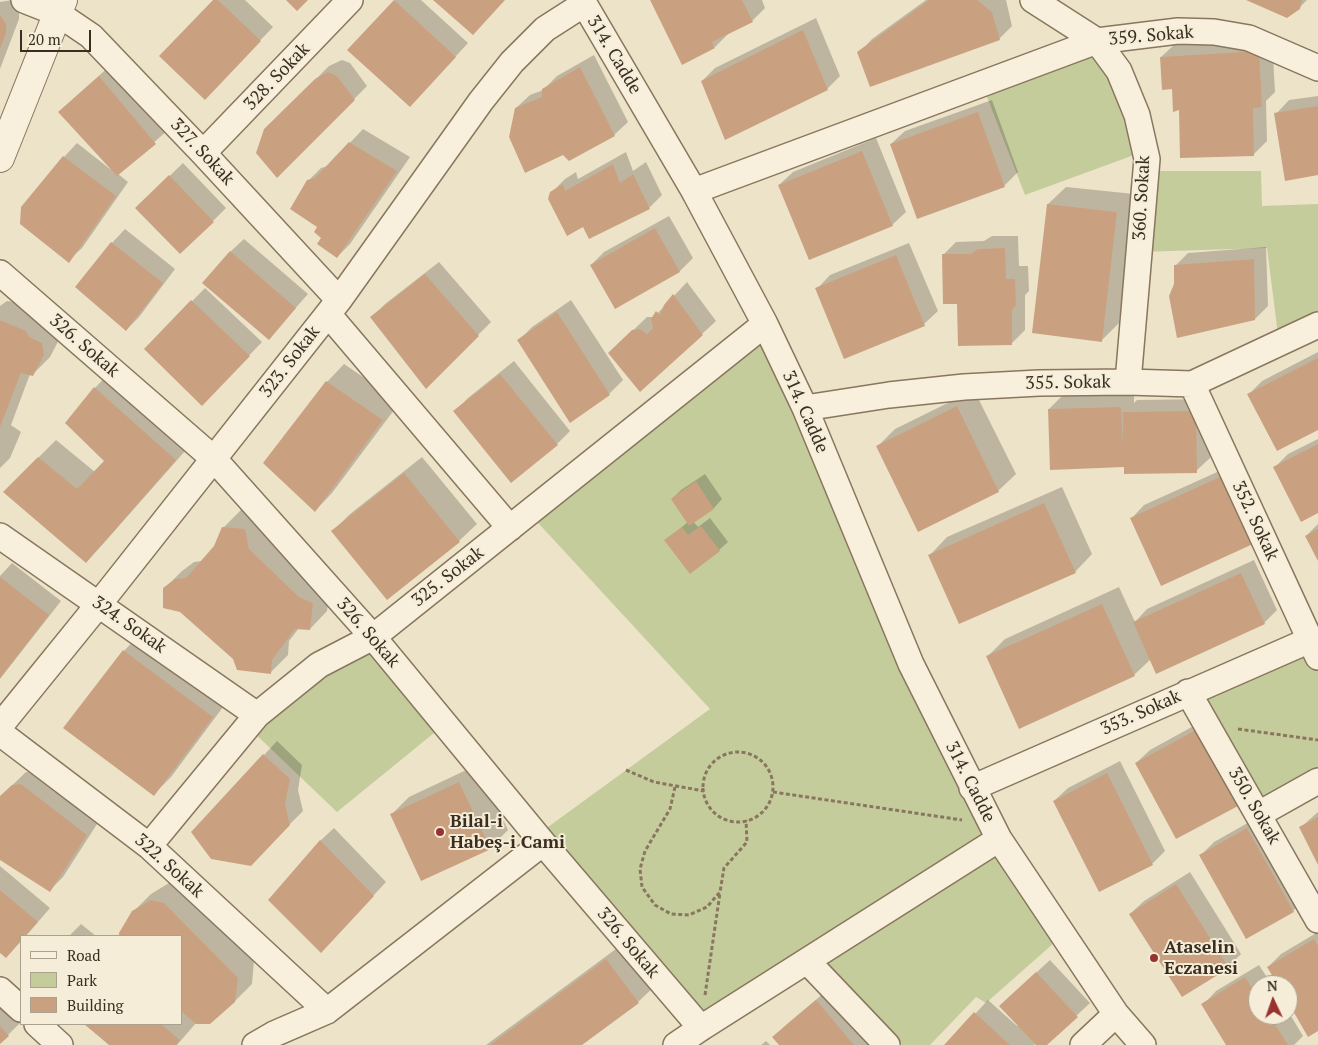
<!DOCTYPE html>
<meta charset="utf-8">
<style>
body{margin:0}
#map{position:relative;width:1318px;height:1045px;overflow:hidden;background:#ede3c8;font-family:"PT Serif",serif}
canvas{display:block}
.legend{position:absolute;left:20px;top:935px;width:162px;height:90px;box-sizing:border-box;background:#f5edd8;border:1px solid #aaa18f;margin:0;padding:6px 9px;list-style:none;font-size:15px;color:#3a2e21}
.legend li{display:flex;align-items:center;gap:10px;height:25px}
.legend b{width:25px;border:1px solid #aaa18f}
.north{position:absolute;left:1248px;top:975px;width:50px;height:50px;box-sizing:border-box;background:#f5edd8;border:1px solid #aaa18f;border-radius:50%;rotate:357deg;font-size:14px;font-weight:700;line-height:20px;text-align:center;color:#3a2e21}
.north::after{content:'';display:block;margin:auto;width:18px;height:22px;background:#97322f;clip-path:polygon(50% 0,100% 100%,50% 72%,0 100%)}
.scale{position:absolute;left:20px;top:30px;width:71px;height:22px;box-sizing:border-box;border:2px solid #3a2e21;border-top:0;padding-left:6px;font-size:15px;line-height:18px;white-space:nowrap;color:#3a2e21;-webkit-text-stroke:4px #f5edd8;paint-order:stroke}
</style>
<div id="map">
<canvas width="1318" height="1045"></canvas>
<ul class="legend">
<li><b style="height:6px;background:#f8f0dc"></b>Road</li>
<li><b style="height:14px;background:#c5cc9c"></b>Park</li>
<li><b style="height:14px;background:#caa180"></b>Building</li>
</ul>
<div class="north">N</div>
<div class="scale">20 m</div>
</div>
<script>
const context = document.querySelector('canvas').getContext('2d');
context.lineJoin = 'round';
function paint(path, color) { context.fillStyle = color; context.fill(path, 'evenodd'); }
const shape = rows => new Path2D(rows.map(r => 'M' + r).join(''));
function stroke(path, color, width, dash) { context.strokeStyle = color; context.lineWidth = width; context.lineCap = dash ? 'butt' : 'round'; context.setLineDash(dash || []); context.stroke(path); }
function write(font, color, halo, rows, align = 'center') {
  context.font = font + ' "PT Serif",serif'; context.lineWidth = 4; context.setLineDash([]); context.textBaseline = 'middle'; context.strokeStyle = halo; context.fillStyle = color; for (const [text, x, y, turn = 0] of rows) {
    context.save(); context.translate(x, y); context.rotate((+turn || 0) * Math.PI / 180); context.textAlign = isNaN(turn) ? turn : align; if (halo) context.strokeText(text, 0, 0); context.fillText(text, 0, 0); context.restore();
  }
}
const green = shape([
 [1097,41,1145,151,1025,195,982,84],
 [1146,171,1261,171,1262,206,1318,204,1318,325,1279,343,1267,248,1139,252],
 [765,324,911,664,1063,935,986,1003,976,997,930,1045,887,1045,807,961,701,1028,537,835,710,709,529,513],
 [373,637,445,724,337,812,247,726],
 [1310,640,1318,657,1318,781,1259,814,1188,692]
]);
const shadow = shape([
 [12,0,19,10,19,19,0,69,0,2],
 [215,0,245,0,273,27,218,85],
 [395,0,421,0,468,43,423,92,349,50],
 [651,0,762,0,765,8,752,21,728,34,715,47],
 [926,0,1006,0,1012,26,999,39,859,53,872,39],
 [1249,0,1307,0,1299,8],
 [816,18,840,76,827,89,702,81,715,68],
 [1272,38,1275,92,1266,101,1267,141,1254,154,1173,88,1161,57,1175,44],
 [594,55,628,122,614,135,516,108,530,95,543,90,557,76],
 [342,60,350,63,367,86,277,177,265,130,329,66],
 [112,64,168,130,118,174,128,182,82,248,68,261,22,208,64,157,77,143,110,169,111,168,73,99],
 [1318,96,1318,174,1276,114,1289,100],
 [992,100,1018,172,1005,185,918,217,891,144,905,131],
 [363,129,410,157,350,244,337,257,322,238,308,181,321,168,328,166],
 [876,138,906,212,892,225,779,185,793,172],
 [626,152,633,171,646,162,662,195,649,208,584,225,551,193,565,179,576,172,578,179],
 [183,163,226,208,213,221,150,195],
 [1066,187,1134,194,1119,323,1102,340,1048,204],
 [669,216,693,258,680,271,615,308,591,265,604,252],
 [125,229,175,269,139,317,126,330,76,287,112,243],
 [992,236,1018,236,1019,266,1028,266,1029,291,1025,295,1025,330,1012,343,958,303,943,255,956,242,984,241],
 [244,239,308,294,269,338,230,252],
 [909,243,938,311,924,324,817,289,830,275],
 [1266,247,1268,306,1255,319,1175,284,1175,266,1188,253],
 [439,262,491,322,426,387,372,317,385,304],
 [687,282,716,321,702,334,623,340,647,317,654,317],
 [205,288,262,342,215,391,145,349],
 [571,300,623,380,609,394,570,421,519,340,532,327],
 [7,301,16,302,61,336,50,357,33,374,30,374,11,425,21,432,10,458,0,468,0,306],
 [1318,352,1318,428,1249,394,1262,381],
 [514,361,570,431,557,444,455,411,468,398],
 [344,364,400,402,332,493,315,511,327,382],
 [112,370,193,442,103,544,86,561,4,492,56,440,95,472,106,461,95,388],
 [974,390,1016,474,998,491,877,447,895,429],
 [1134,394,1134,403,1137,400,1209,399,1210,458,1196,471,1125,466,1049,409,1062,396],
 [1318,439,1318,512,1275,467,1288,454],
 [422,457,477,524,459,541,387,599,333,531,350,514],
 [1235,464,1252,543,1131,519,1144,505],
 [705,474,722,499,714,508,693,521,698,527,710,518,728,542,719,550,666,540,688,522,672,499,681,490],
 [1062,487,1092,554,1075,572,930,555,947,537],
 [241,510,262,512,330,586,327,611,310,629,299,628,289,641,288,655,270,673,234,658,164,589,182,571,194,562,202,561,215,546,223,528],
 [1318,524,1318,558,1306,536],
 [1254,560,1277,610,1264,623,1151,659,1134,675,987,657,1005,639,1119,587,1135,622,1147,609],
 [12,563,61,601,0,679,0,576],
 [141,633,229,699,171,777,154,794,124,651],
 [1210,717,1251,792,1237,805,1177,838,1136,763,1150,750],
 [277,741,302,765,298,790,303,811,250,864,193,832],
 [1120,761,1165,851,1152,864,1054,801,1068,788],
 [477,765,508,830,490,848,391,815,409,797],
 [26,772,35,772,99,821,63,877,50,890,0,858,0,797],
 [1318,812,1318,862,1300,828],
 [1260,816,1306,898,1293,911,1201,855,1214,842],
 [334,828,386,882,334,938,320,841],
 [0,866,50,908,26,936,21,936,21,941,6,957,0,951],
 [1190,872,1241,954,1228,967,1182,996,1130,914,1144,901],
 [169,883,181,886,254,960,252,984,234,1002,196,1023,177,1045,111,1045,86,1024,181,1024,181,936,120,936,120,933,133,912,151,894],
 [81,924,96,936,69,936],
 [1318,932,1318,1030,1288,1000,1288,985,1279,985,1268,967,1281,954],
 [624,943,656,985,638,1002,580,1045,486,1045],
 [1050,960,1090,1003,1045,1045,1037,1045,1036,1043,1034,1045,946,1045,988,1000,1017,1026,1019,1025,1014,993],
 [1259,965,1272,985,1258,985,1258,1015,1288,1015,1288,1011,1303,1036,1294,1045,1228,1045,1203,1005,1216,991],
 [830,988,878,1045,780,1045,774,1037,787,1024],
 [0,998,21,1022,0,1043],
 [766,1041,770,1045,761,1045]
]);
const building = shape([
 [213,0,218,0,261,41,205,100,159,56],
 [286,0,308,0,297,11],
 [394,0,456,57,410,107,347,50],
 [433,0,505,0,473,35],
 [650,0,742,0,753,22,712,42,715,48,682,65],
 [929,0,977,0,992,12,1000,40,870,87,857,52],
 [1246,0,1302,0,1300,9,1287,18],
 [0,15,6,24,6,33,0,49],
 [803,30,828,90,725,140,701,81],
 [1259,51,1262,107,1253,108,1254,156,1180,158,1179,110,1173,112,1172,89,1162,90,1160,57],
 [580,67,615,136,569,161,563,155,525,173,509,137,515,108,542,97,542,89],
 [328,72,337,76,355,100,277,178,256,153,264,129,315,79],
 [99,76,156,144,117,176,58,112],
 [1318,106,1318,175,1285,181,1274,113],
 [978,112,1005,187,917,219,890,144],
 [349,142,397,171,337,258,317,244,321,238,314,232,317,227,290,209,307,180,315,178],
 [862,151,893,226,809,260,778,185],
 [63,156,116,196,69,263,20,224,21,207],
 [613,164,620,183,633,174,650,209,589,239,583,227,567,236,548,199,550,192,563,184,565,191],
 [169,175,214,222,180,254,135,208],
 [1047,204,1117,212,1102,342,1032,333],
 [655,228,680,272,615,309,590,265],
 [111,242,163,283,126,331,75,287],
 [1005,248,1006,279,1015,279,1016,305,1012,310,1012,345,958,346,957,304,943,304,942,254,970,254,978,249],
 [230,251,296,308,269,340,202,283],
 [896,255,925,326,844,359,815,288],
 [1254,259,1255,320,1177,338,1169,296,1174,284,1174,265],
 [425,274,479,336,426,389,370,317],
 [673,294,703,335,640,392,608,353,632,330,640,329,647,334,653,328,651,319,656,311,660,315,664,305],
 [191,300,250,356,202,406,144,349],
 [557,312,610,395,570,423,517,340],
 [0,320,26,331,29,337,42,343,44,355,33,376,21,373,0,427],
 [1318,358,1318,430,1277,451,1247,394],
 [500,374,558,445,511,483,453,411],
 [326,381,383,420,315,512,263,463],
 [94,387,176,460,86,563,3,492,38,457,77,489,104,461,65,423],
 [957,406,999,492,918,532,876,446],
 [1121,407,1123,446,1123,412,1196,411,1197,473,1124,474,1124,467,1050,470,1048,409],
 [1318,444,1318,513,1301,522,1273,467],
 [404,473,460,542,387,600,331,531],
 [1222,476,1253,544,1161,586,1130,518],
 [696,481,714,509,689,526,671,499],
 [1044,503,1076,573,959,624,928,555],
 [701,526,720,551,690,574,664,540,682,527,688,535],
 [222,527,245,529,249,549,299,597,313,603,310,630,295,629,272,660,271,674,237,670,233,659,180,612,163,608,163,588,175,579,186,578,214,546],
 [1318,529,1318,561,1305,536],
 [1241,573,1265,624,1156,674,1133,622],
 [0,577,49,615,0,678],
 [1102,604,1135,676,1019,729,986,656],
 [123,650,213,717,154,796,63,728],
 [1196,730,1238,806,1176,839,1135,763],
 [263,754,290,779,285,804,290,825,251,866,211,859,191,832],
 [1107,773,1153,865,1099,892,1053,801],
 [459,782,491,849,421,881,390,814],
 [21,784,87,835,50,892,0,860,0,796,12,785],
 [1318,817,1318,865,1299,827],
 [1247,828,1294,912,1246,939,1199,855],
 [320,840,374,896,321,953,268,900],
 [1176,884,1229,968,1182,997,1129,914],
 [0,890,38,922,25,936,21,936,21,941,6,958,0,953],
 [151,900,164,903,238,978,235,1002,210,1024,196,1024,181,1011,181,936,119,936,119,933,132,911],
 [1314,939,1318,946,1318,1031,1308,1037,1288,1002,1288,985,1278,985,1267,967],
 [606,959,639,1003,582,1045,490,1045],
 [1036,972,1078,1017,1047,1045,1036,1045,999,1006],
 [1245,977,1258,997,1258,1015,1269,1015,1288,1045,1226,1045,1201,1004],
 [816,1000,854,1045,779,1045,772,1037],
 [974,1012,1010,1045,944,1045],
 [84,1024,161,1024,180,1040,176,1045,109,1045],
 [0,1026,9,1036,0,1044]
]);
const path = shape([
 [1238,729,1318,740],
 '703 787a35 35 0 1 1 70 0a35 35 0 1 1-70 0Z',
 [626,770,654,782,704,791],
 [675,787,670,809,645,851,640,869,642,887,655,905,671,914,689,915,707,907,720,892,724,868,747,842,746,820],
 [773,792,962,820],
 [705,995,720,893]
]);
const minor = shape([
 [24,0,57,13,91,36,203,153,339,300],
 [582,0,694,191,765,324,805,408,911,664,999,839,1116,1014,1143,1045],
 [1033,0,1097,41,1119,71,1137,115,1147,159,1128,382],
 [203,153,350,0],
 [694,191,1097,41,1178,31,1214,32,1249,38,1318,68],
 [0,273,214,459,373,637,543,843,701,1028],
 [328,314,510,528],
 [1192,384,1318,657],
 [805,408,889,395,964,387,1039,383,1128,382,1192,384,1318,325],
 [0,536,257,715],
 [1188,692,1318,920],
 [0,726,99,604,339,300,481,101,512,62,545,29,584,4],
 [0,733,149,846,327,1011],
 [972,788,1310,640],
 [1259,814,1318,781],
 [149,846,257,715,319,665,373,637,765,324],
 [807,961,887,1045],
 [0,990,21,1009],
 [37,1024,60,1045],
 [255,1045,274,1034,327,1011,543,843],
 [676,1045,701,1028,999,839],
 [1083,1045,1116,1014]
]);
const tertiary = shape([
 [0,158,63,0]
]);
const markers = [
 [440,832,5,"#97322f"],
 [1154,958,5,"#97322f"]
];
const streetNames = [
 ["359. Sokak",1151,36,-5],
 ["314. Cadde",614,55,59],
 ["328. Sokak",277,77,-46],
 ["327. Sokak",202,152,47],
 ["360. Sokak",1142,198,-87],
 ["326. Sokak",84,346,41],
 ["323. Sokak",290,362,-52],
 ["355. Sokak",1068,383,-1],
 ["314. Cadde",805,412,66],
 ["352. Sokak",1255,521,65],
 ["325. Sokak",448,577,-38],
 ["324. Sokak",129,625,35],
 ["326. Sokak",368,633,49],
 ["353. Sokak",1141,713,-24],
 ["314. Cadde",970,782,63],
 ["350. Sokak",1254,806,60],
 ["322. Sokak",169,866,42],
 ["326. Sokak",628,943,50]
];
const poiNames = [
 ["Bilal-i",450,822],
 ["Habeş-i Cami",450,843],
 ["Ataselin",1164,948],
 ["Eczanesi",1164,969]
];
paint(green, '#c5cc9c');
paint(shadow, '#0003');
paint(building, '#caa180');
stroke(minor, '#89765e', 28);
stroke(tertiary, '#89765e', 30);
stroke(path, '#89765e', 3, [4, 2.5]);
stroke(minor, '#f8f0dc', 25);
stroke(tertiary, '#f8f0dc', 28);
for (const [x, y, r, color] of markers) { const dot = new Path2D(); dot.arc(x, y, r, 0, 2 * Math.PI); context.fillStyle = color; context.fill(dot); stroke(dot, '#f5edd8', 2); }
write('18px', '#3a2e21', '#f5edd8', streetNames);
write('bold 18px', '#3a2e21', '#f5edd8', poiNames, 'left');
</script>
